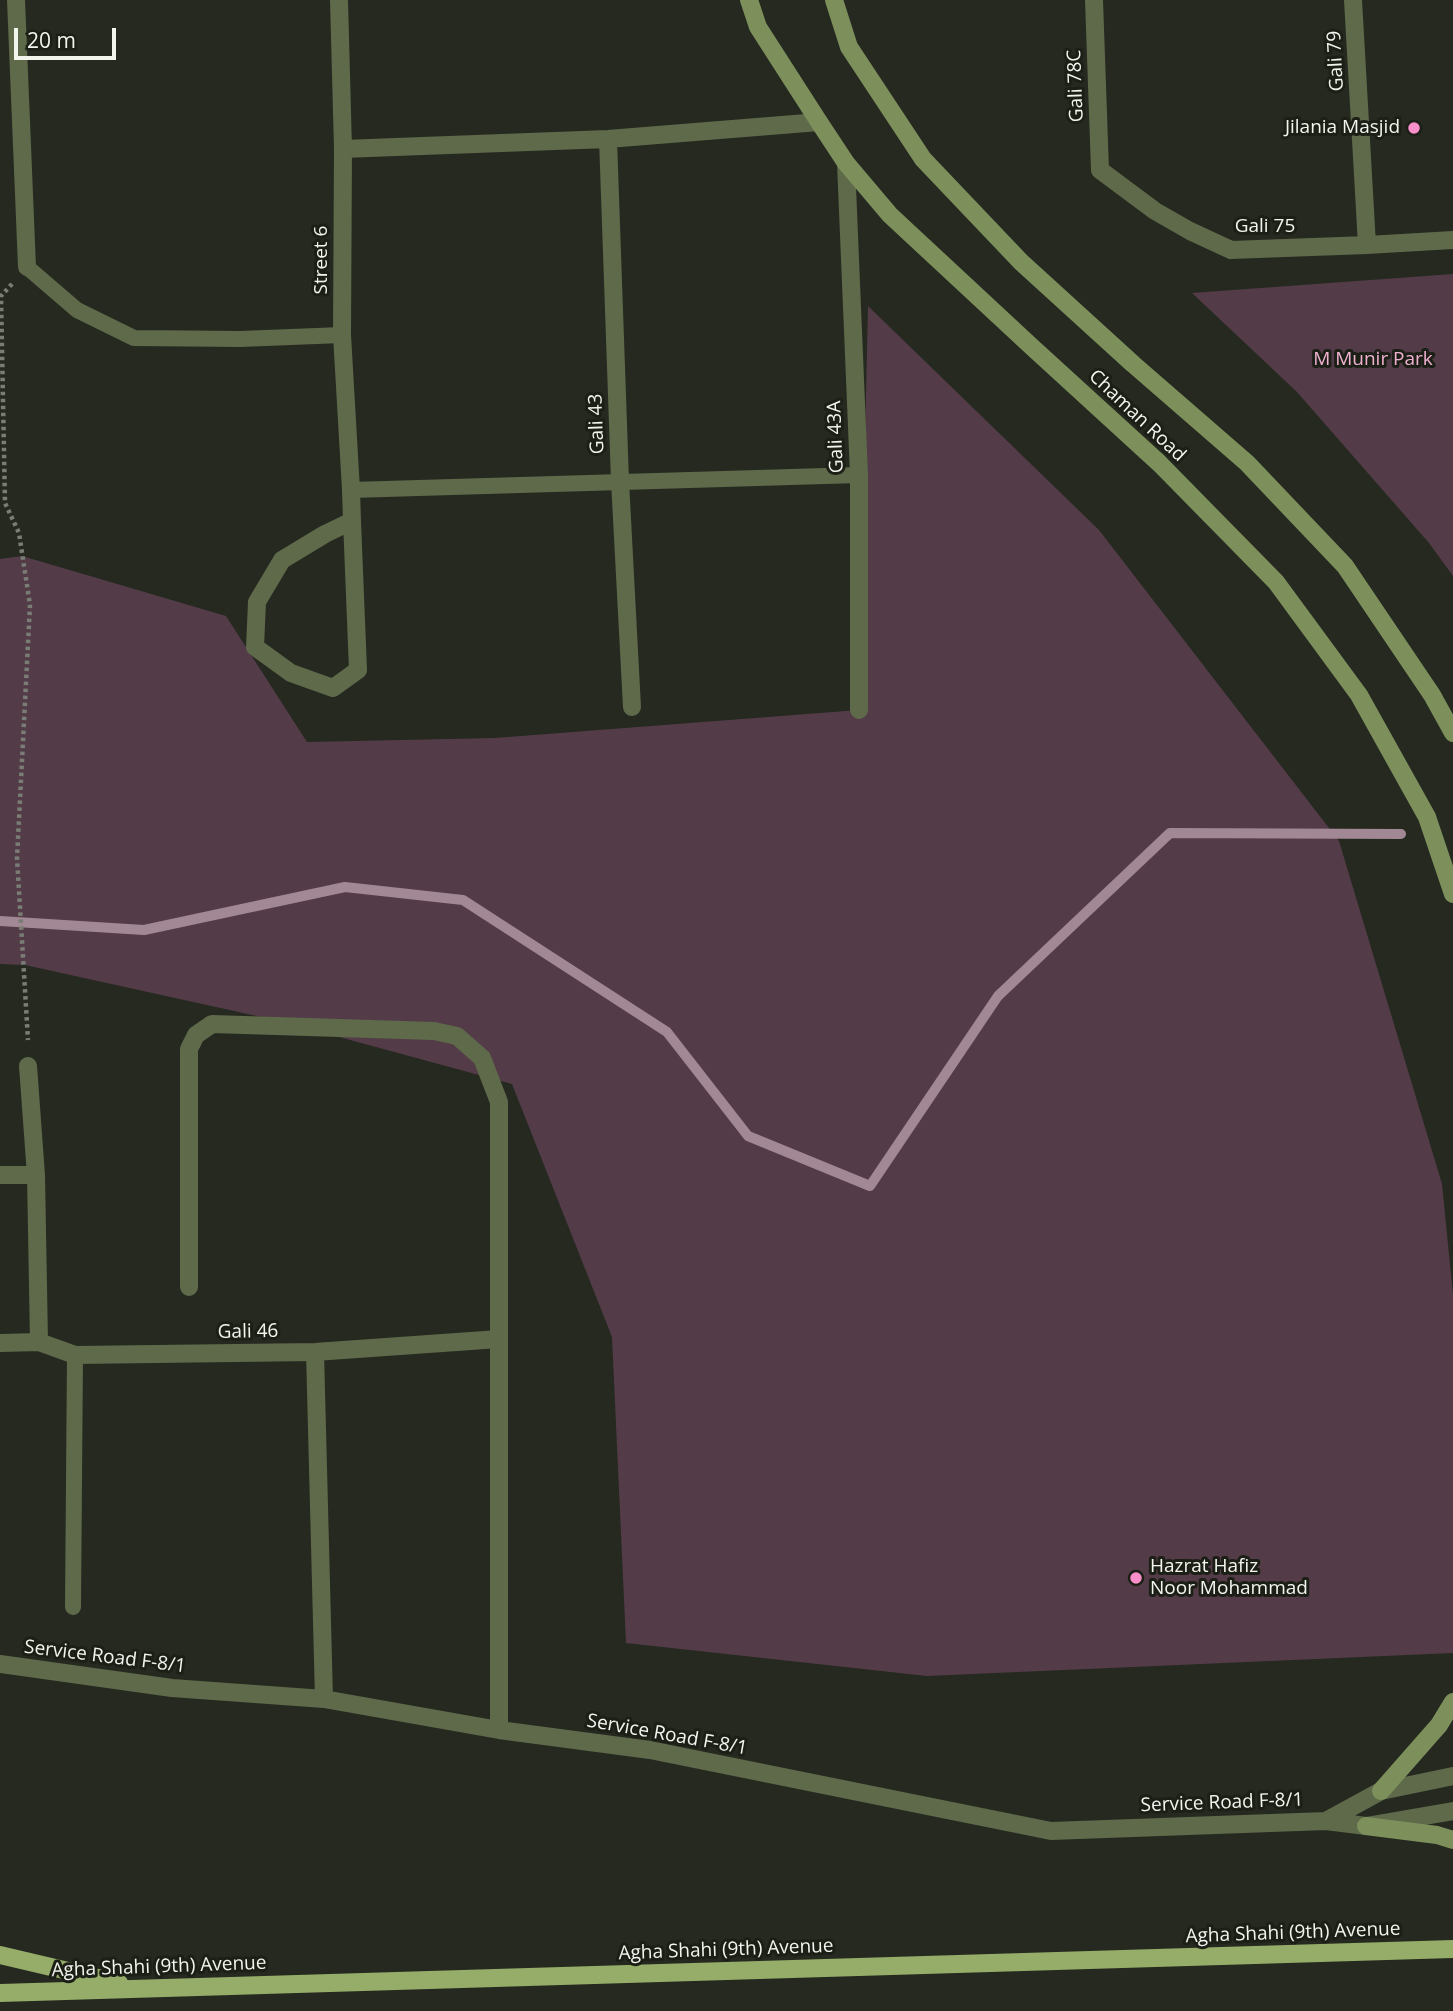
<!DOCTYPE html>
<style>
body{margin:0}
#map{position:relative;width:1453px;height:2011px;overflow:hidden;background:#252920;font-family:"Open Sans",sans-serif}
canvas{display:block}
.scale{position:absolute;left:14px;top:28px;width:102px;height:32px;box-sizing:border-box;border:4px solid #f2f4ee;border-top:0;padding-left:9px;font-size:21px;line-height:24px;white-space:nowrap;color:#f2f4ee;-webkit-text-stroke:5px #1c1f16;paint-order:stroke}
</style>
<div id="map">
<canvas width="1453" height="2011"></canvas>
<div class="scale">20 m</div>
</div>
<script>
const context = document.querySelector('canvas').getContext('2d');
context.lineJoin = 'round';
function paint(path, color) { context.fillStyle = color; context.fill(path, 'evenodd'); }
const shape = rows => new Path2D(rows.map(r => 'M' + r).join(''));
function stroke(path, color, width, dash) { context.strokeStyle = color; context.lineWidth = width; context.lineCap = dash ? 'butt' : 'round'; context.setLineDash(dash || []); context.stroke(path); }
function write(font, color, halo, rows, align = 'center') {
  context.font = font + ' "Open Sans",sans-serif'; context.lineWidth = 6; context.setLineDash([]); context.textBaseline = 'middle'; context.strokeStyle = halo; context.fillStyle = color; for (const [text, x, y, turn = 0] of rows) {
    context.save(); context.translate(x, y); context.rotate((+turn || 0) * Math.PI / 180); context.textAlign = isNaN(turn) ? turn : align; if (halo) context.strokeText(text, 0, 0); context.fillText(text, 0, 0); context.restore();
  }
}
const green = shape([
 [1453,274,1453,576,1429,543,1297,392,1192,293],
 [868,306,1099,530,1339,841,1442,1184,1453,1295,1453,1653,927,1676,626,1643,612,1337,512,1084,284,1022,25,965,0,964,0,559,22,556,226,616,307,742,495,738,859,710]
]);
const stream = shape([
 [0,921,144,930,345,887,463,900,667,1032,748,1136,870,1186,998,996,1170,833,1401,834]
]);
const path = shape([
 [12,284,1,296,5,503,19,533,30,605,17,858,28,1040]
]);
const lane = shape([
 [27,267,77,310,134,338,240,339,342,335],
 [351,490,859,475],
 [73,1607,75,1355]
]);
const street = shape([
 [16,0,27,267],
 [339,0,343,149,342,335,351,490,352,521,358,670,333,688,291,673,255,647,257,602,282,560,325,534,352,521],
 [1094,0,1100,170,1155,211,1190,231,1231,250,1367,245,1453,240],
 [1353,0,1367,245],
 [608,139,620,481,632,707],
 [343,149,608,139,819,122],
 [846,163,859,475,859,710],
 [28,1066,36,1175,39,1342],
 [0,1175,36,1175],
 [189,1287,189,1049,196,1035,212,1024,434,1031,457,1036,482,1058,499,1102,499,1730],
 [0,1343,39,1342,75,1355,315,1352,499,1339],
 [315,1352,324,1699],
 [0,1664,172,1688,324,1699,499,1730,650,1750,1051,1831,1326,1821,1366,1826,1453,1811],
 [1326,1821,1381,1791,1453,1776]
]);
const secondary = shape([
 [749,0,758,27,819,122,846,163,890,215,1032,347,1159,463,1276,582,1359,695,1427,817,1453,894],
 [834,0,849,47,923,159,1021,262,1133,364,1247,463,1345,566,1432,695,1453,733],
 [1381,1791,1439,1725,1453,1702],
 [1366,1826,1437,1835,1453,1840]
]);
const primary = shape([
 [0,1955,119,1983],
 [0,1993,1453,1949]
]);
const markers = [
 [1414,128,7,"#f98fca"],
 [1136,1578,7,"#f98fca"]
];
const streetNames = [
 ["Gali 79",1336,61,-93],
 ["Gali 78C",1076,86,-92],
 ["Gali 75",1265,227],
 ["Street 6",322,260,-90],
 ["Chaman Road",1137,416,43],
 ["Gali 43",597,424,-92],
 ["Gali 43A",836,437,-92],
 ["Gali 46",248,1332,-1],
 ["Service Road F-8/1",105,1657,7],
 ["Service Road F-8/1",667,1735,10],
 ["Service Road F-8/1",1222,1803,-2],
 ["Agha Shahi (9th) Avenue",1293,1933,-2],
 ["Agha Shahi (9th) Avenue",726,1950,-2],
 ["Agha Shahi (9th) Avenue",159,1967,-2]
];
const poiNames = [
 ["Jilania Masjid",1400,128],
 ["Hazrat Hafiz",1150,1567,"left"],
 ["Noor Mohammad",1150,1589,"left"]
];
const parkNames = [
 ["M Munir Park",1373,360]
];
paint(green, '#533c48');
stroke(stream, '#a18894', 10);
stroke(path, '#7a7d75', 4.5, [3.5, 3.5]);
stroke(lane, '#5e6a4a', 16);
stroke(street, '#5e6a4a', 18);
stroke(secondary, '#7d905b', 18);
stroke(primary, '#95ad68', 18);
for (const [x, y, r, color] of markers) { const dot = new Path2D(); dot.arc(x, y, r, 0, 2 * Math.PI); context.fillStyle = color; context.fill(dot); stroke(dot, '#1c1f16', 2.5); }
write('19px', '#f2f4ee', '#1c1f16', streetNames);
write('19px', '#f2f4ee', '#1c1f16', poiNames, 'right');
write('19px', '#f0b1d1', '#1c1f16', parkNames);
</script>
